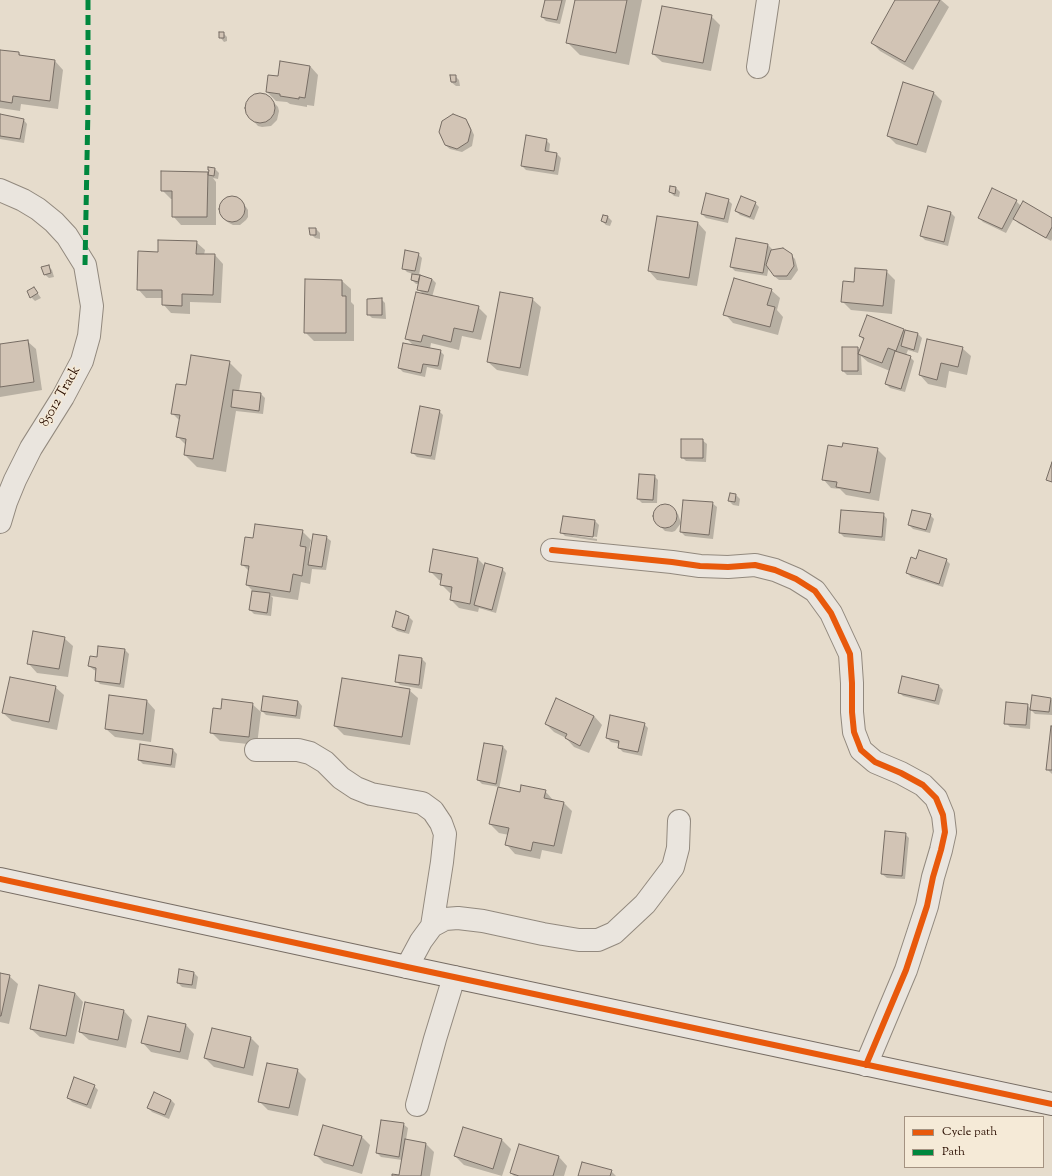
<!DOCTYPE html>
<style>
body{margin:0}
#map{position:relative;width:1052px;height:1176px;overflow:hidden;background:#e6dccc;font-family:"Sorts Mill Goudy",serif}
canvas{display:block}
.legend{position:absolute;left:904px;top:1116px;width:140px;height:52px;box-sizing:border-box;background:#f5ead7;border:1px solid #a49281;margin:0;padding:5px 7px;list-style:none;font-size:12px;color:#2a0e01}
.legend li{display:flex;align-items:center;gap:8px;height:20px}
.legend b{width:20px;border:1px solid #a49281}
</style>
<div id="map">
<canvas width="1052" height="1176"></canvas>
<ul class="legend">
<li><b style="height:5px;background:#e8590c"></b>Cycle path</li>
<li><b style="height:5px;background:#00873e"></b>Path</li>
</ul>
</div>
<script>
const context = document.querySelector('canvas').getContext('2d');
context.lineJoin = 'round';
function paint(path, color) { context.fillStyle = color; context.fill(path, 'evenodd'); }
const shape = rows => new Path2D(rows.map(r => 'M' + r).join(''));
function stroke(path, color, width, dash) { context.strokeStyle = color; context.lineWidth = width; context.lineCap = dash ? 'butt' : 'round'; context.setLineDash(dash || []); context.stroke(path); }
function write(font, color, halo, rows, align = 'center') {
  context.font = font + ' "Sorts Mill Goudy",serif'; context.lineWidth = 3; context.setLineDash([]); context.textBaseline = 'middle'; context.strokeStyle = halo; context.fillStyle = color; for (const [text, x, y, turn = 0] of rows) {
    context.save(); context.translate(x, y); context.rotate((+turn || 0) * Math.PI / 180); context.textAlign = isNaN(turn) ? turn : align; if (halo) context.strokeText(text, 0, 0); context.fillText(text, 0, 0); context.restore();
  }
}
const shadow = shape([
 [546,0,566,0,560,24,546,21,542,17],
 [576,0,642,0,629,65,580,55,567,42],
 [896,0,941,0,949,7,913,70,880,51,872,43],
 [711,16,720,25,711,71,662,62,653,54],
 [223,33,227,37,227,41,224,42,220,37],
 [0,51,19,53,22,57,55,61,63,70,58,109,21,104,20,111,0,108],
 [310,66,318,75,314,106,307,105,307,107,290,104,287,102,276,101,267,92,278,77],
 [455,76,459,80,460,86,456,86,451,82],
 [933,92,942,101,926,153,896,144,888,136],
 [259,94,268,96,278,107,279,111,277,120,271,126,262,127,258,126,247,114,246,105,248,101,250,98],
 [0,115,23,119,27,124,24,143,0,139],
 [465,119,469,124,474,135,472,146,462,152,450,149,445,145],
 [546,140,550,144,549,153,557,154,561,158,558,175,526,170,522,166],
 [209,168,215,169,219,173,218,179,213,178,216,182,216,225,181,225,173,216,173,199,171,199,162,190,208,173,209,174],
 [676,188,680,192,679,197,674,196,670,192],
 [231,197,239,199,246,207,248,210,248,217,246,220,240,225,233,225,229,223,224,219,220,211,220,207,223,200],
 [728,200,732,204,728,223,706,218,702,214],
 [1016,201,1021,206,1052,219,1052,239,1051,241,1018,223,1014,218,1006,233,983,222,979,218],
 [755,203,759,207,754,220,740,215,736,211],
 [928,207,951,213,955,217,948,246,925,240,921,236],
 [603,216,608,217,612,221,610,226,606,225,602,221],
 [698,223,706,232,697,286,657,280,649,271],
 [316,229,320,233,320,239,315,238,311,234],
 [196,242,205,250,204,255,215,255,223,264,221,303,190,302,190,314,171,313,163,304,163,298,146,298,138,289],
 [768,245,772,249,772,251,791,255,795,259,798,270,791,280,779,280,774,276,769,266,767,276,735,271,731,267],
 [418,254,422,258,419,275,417,274,421,278,421,277,432,279,436,283,432,297,478,307,487,316,481,340,462,336,459,350,431,343,430,349,440,351,444,355,441,370,427,367,425,377,403,372,399,368,414,346,406,338,423,294,418,289,419,284,416,284,412,280,413,274,407,272,403,268],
 [48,266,52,270,54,277,49,278,44,274],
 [886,271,895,280,892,314,851,310,842,301,855,283],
 [306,280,342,281,351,289,351,302,354,305,354,341,314,341,305,332],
 [34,288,41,298,35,301,31,297],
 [771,290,780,298,777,310,783,317,778,335,733,323,725,314],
 [381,299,385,303,386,319,372,318,368,314],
 [532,299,541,307,528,376,497,370,488,362],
 [903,330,906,333,906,332,918,334,922,338,918,353,908,350,906,355,910,357,914,361,905,392,890,388,886,384,890,371,868,362,861,356,862,375,847,375,843,371,843,348,857,348,861,351,865,341,860,336],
 [27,341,36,349,42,390,0,397,0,345],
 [962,348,971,356,967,375,949,371,946,388,928,384,920,375],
 [229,362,242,375,239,391,261,394,265,398,263,414,236,411,226,472,197,467,185,455,186,445,177,436,180,421,172,413,187,386],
 [439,411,443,415,435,460,417,457,412,452],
 [702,440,707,444,706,462,686,461,682,457],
 [877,449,886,458,879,501,846,495,840,489,831,488,823,479],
 [654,476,658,480,657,503,642,503,638,499],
 [730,494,736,495,740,499,739,506,733,505,729,501],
 [712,503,717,507,713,539,685,536,681,532],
 [664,505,671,507,678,514,681,523,675,531,672,532,665,531,655,521,654,514,655,510,657,508],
 [883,514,887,519,885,541,844,537,840,533],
 [930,515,934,519,930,533,913,529,909,525],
 [564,517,595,521,599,525,597,537,565,532,565,534,597,539,597,541,565,536,561,532],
 [302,531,311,540,309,551,311,554,326,537,331,541,326,570,312,569,310,584,301,582,298,600,271,596,273,598,271,616,254,614,250,610,253,591,247,585,249,571,242,564,254,539],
 [434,550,478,559,485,566,502,569,506,573,496,613,479,608,478,612,459,608,451,600,452,593,450,593,441,584,442,581,439,580,430,571],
 [917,560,946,560,950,564,943,587,911,577,907,573],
 [397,613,409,617,413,621,409,634,397,631,393,627],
 [64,638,73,646,68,677,37,673,29,664],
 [125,650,129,654,124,688,100,684,96,680,97,671,94,670,89,666,98,658],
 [422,659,426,663,422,689,400,685,396,681],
 [903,678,939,686,943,690,939,705,903,696,899,692],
 [55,687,64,695,57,730,12,721,3,713],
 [409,690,418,698,410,745,344,735,335,726],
 [1051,699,1052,700,1052,715,1035,714,1031,710,1030,729,1010,727,1006,723,1027,705,1031,709],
 [147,701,155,710,151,742,115,737,106,729],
 [298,701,302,706,300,719,266,715,262,711],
 [252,704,261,712,257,745,220,741,211,732,222,710],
 [594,716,602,725,589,753,574,747,566,738,554,732,546,724],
 [644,724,648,728,642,756,623,752,619,748,620,744,611,742,607,738],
 [1052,728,1052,774,1047,769],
 [141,745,173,750,177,754,175,768,143,764,139,760],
 [503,747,507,751,499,789,520,793,545,791,554,801,563,802,572,811,562,854,542,850,540,859,515,854,507,845,509,835,499,833,490,824,499,787,482,784,478,780],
 [905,834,909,838,905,879,887,878,882,874],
 [194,973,198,977,196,989,182,987,178,983],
 [0,974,9,976,18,984,9,1024,0,1022],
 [75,993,83,1002,74,1044,40,1037,31,1029],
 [124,1011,132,1020,126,1048,89,1040,80,1032],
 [186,1025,194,1034,188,1060,151,1052,143,1043],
 [212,1029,251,1038,259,1046,253,1076,214,1067,205,1058],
 [297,1070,306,1079,298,1116,268,1110,259,1101],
 [94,1086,98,1090,91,1109,72,1102,68,1098],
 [171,1100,175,1104,169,1119,152,1112,148,1108],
 [403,1124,408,1128,406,1140,426,1144,434,1152,430,1176,400,1176,402,1160,381,1157,377,1153],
 [464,1129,502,1140,511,1149,502,1176,464,1165,455,1156],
 [362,1137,370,1145,362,1174,324,1163,315,1154],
 [559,1157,567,1166,564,1176,514,1176,511,1173],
 [611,1171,616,1176,579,1176]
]);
const building = shape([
 [545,0,562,0,557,20,541,17,545,0],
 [575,0,627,0,616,53,566,43,575,0],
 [895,0,940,0,905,62,871,43,895,0],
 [662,6,712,15,703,63,652,54,662,6],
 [219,32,224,32,224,38,219,38,219,32],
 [0,50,19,52,19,55,55,60,50,101,13,96,12,103,0,101,0,50],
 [280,61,310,66,305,98,299,97,299,99,280,96,280,94,266,92,268,75,278,76,280,61],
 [450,75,456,75,456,82,451,82,450,75],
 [903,82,934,92,917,145,887,136,903,82],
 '245 108a15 15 0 1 1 30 0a15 15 0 1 1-30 0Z',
 [0,114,24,119,20,139,0,136,0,114],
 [453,114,466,119,471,130,468,142,457,149,445,145,439,132,442,121,453,114],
 [526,135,547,139,545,151,557,153,554,171,521,166,526,135],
 [208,167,215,168,214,176,208,175,209,170,208,170,208,167],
 [161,171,208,172,207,217,172,217,172,191,161,191,161,171],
 [670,186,676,187,675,194,669,192,670,186],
 [992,188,1017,200,1002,229,978,218,992,188],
 [706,193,729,199,724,219,701,214,706,193],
 [741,196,756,202,750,217,735,211,741,196],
 '219 209a13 13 0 1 1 26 0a13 13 0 1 1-26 0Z',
 [1023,201,1052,218,1052,227,1046,238,1013,219,1023,201],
 [928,206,951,212,944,242,920,236,928,206],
 [603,215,608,216,606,223,601,221,603,215],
 [657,216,698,222,689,278,648,271,657,216],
 [309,228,316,228,316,235,310,235,309,228],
 [736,238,768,244,763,273,730,267,736,238],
 [158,240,197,241,196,254,215,254,213,295,182,294,182,306,162,305,162,290,137,290,138,251,158,252,158,240],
 [783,248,792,254,794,266,787,276,774,276,766,265,771,250,783,248],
 [405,250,419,253,415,271,402,269,405,250],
 [49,265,51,273,44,275,41,267,49,265],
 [855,268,887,270,883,306,841,302,843,281,854,282,855,268],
 [412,274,420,275,418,282,411,280,412,274],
 [420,275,432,279,428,292,417,290,420,275],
 [734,278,772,289,767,305,775,307,770,327,723,315,734,278],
 [305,279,342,280,342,296,346,296,346,333,304,333,305,279],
 [34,287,38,293,30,298,27,291,34,287],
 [416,292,479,306,473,332,454,328,451,342,423,335,421,342,405,339,416,292],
 [500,292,533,298,520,368,487,362,500,292],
 [382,298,382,315,367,315,367,299,382,298],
 [867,315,904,329,896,351,888,348,882,363,858,354,864,338,859,336,867,315],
 [905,330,918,333,914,350,901,346,905,330],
 [927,339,963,347,958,367,941,363,937,380,919,375,927,339],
 [28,340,34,382,0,387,0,344,28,340],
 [403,343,441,350,438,366,423,364,421,373,398,368,403,343],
 [842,347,858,347,858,371,842,371,842,347],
 [895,351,911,356,901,389,885,384,895,351],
 [191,355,230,361,213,459,184,455,186,439,176,437,180,415,171,414,176,384,186,385,191,355],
 [233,390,261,393,259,411,231,407,233,390],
 [420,406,440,410,431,456,411,453,420,406],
 [681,439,703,439,703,458,681,458,681,439],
 [843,443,878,448,870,493,836,487,837,482,822,480,828,445,842,447,843,443],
 [1052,462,1052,482,1046,480,1052,462],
 [639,474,655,475,653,500,637,499,639,474],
 [730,493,736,494,735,502,728,501,730,493],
 [683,500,713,502,709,535,680,532,683,500],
 '653 516a12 12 0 1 1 24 0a12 12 0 1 1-24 0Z',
 [841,510,884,513,882,537,839,533,841,510],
 [912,510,931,514,926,530,908,525,912,510],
 [563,516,595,520,593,537,560,533,563,516],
 [255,524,303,530,300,546,306,547,302,576,293,574,290,592,246,585,249,566,241,565,245,537,253,538,255,524],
 [313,534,327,536,322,567,308,565,313,534],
 [433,549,478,558,470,604,450,600,452,587,440,585,442,574,429,572,433,549],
 [919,550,947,559,939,584,906,573,911,557,916,559,919,550],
 [485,563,503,568,492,610,474,605,485,563],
 [252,591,270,593,267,613,249,610,252,591],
 [396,611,409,616,405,631,392,627,396,611],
 [33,631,65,637,59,669,27,664,33,631],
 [98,646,125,649,120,684,95,681,96,668,88,666,90,656,97,657,98,646],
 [399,655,422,658,419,685,395,682,399,655],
 [902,676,939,685,935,701,898,693,902,676],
 [10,677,56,686,49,722,2,713,10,677],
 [342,678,410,689,402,737,334,726,342,678],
 [109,695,147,700,143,734,105,729,109,695],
 [1032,695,1051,698,1049,712,1030,710,1032,695],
 [263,696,298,701,296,716,261,711,263,696],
 [556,698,594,716,580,746,565,738,567,734,545,724,556,698],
 [222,699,253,703,249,737,210,733,213,708,221,709,222,699],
 [1006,702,1028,704,1026,725,1004,724,1006,702],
 [610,715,645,723,638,752,618,748,619,741,606,738,610,715],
 [1051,726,1052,726,1052,770,1046,770,1051,726],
 [484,743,503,746,496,784,477,780,484,743],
 [140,744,173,749,171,765,138,760,140,744],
 [521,785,546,790,544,798,564,802,554,846,533,842,531,851,505,845,509,828,489,824,498,787,520,792,521,785],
 [885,831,906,833,902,876,881,874,885,831],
 [179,969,194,972,192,985,177,983,179,969],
 [0,973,10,975,1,1016,0,1016,0,973],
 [39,985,75,993,66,1036,30,1029,39,985],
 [85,1002,124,1010,118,1040,79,1032,85,1002],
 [148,1016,186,1024,180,1052,141,1043,148,1016],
 [212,1028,251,1037,244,1068,204,1058,212,1028],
 [267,1063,298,1069,289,1108,258,1102,267,1063],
 [74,1077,95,1085,87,1105,67,1098,74,1077],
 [154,1092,171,1100,165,1115,147,1108,154,1092],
 [381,1120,404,1123,399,1157,376,1153,381,1120],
 [323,1125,362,1136,353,1166,314,1155,323,1125],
 [463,1127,502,1139,493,1169,454,1156,463,1127],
 [405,1139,426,1143,421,1176,392,1176,392,1174,399,1175,405,1139],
 [519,1144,559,1156,553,1176,519,1176,510,1173,519,1144],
 [582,1162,612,1170,610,1176,578,1176,582,1162]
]);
const street = shape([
 [758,67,768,0],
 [0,190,23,200,38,209,54,222,67,236,85,265,92,306,89,336,82,361,63,397,31,448,15,480,6,502,0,522],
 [552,550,672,562,700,566,728,567,755,565,775,570,796,579,815,591,831,613,850,654,852,683,852,712,854,732,861,750,875,762,901,773,923,785,936,798,943,815,945,832,941,850,933,877,927,906,906,970,866,1065],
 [256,750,298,750,310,753,325,762,341,778,356,788,371,794,422,803,433,811,441,823,445,834,442,862,432,926],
 [407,967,421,941,432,926,445,919,458,918,483,921,543,934,579,940,598,940,614,933,645,904,673,867,678,848,679,821],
 [417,1105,435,1039,454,977]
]);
const secondary = shape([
 [0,879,407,967,1052,1104]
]);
const quiet = shape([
 [85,265,88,106,88,0]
]);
const cycleway = shape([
 [552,550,672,562,700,566,728,567,755,565,775,570,796,579,815,591,831,613,850,654,852,683,852,712,854,732,861,750,875,762,901,773,923,785,936,798,943,815,945,832,941,850,933,877,927,906,906,970,866,1065],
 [0,879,407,967,1052,1104]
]);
const streetNames = [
 ["85012 Track",61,397,-60]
];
paint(shadow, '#0003');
paint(building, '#d2c4b5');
stroke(building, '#776d64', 1);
stroke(street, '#92897e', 24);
stroke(secondary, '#776d64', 24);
stroke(street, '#eae5de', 22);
stroke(secondary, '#eae5de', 22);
stroke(quiet, '#00873e', 5, [10, 5]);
stroke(cycleway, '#e8590c', 6);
write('14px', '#2a0e01', '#f5ead7', streetNames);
</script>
